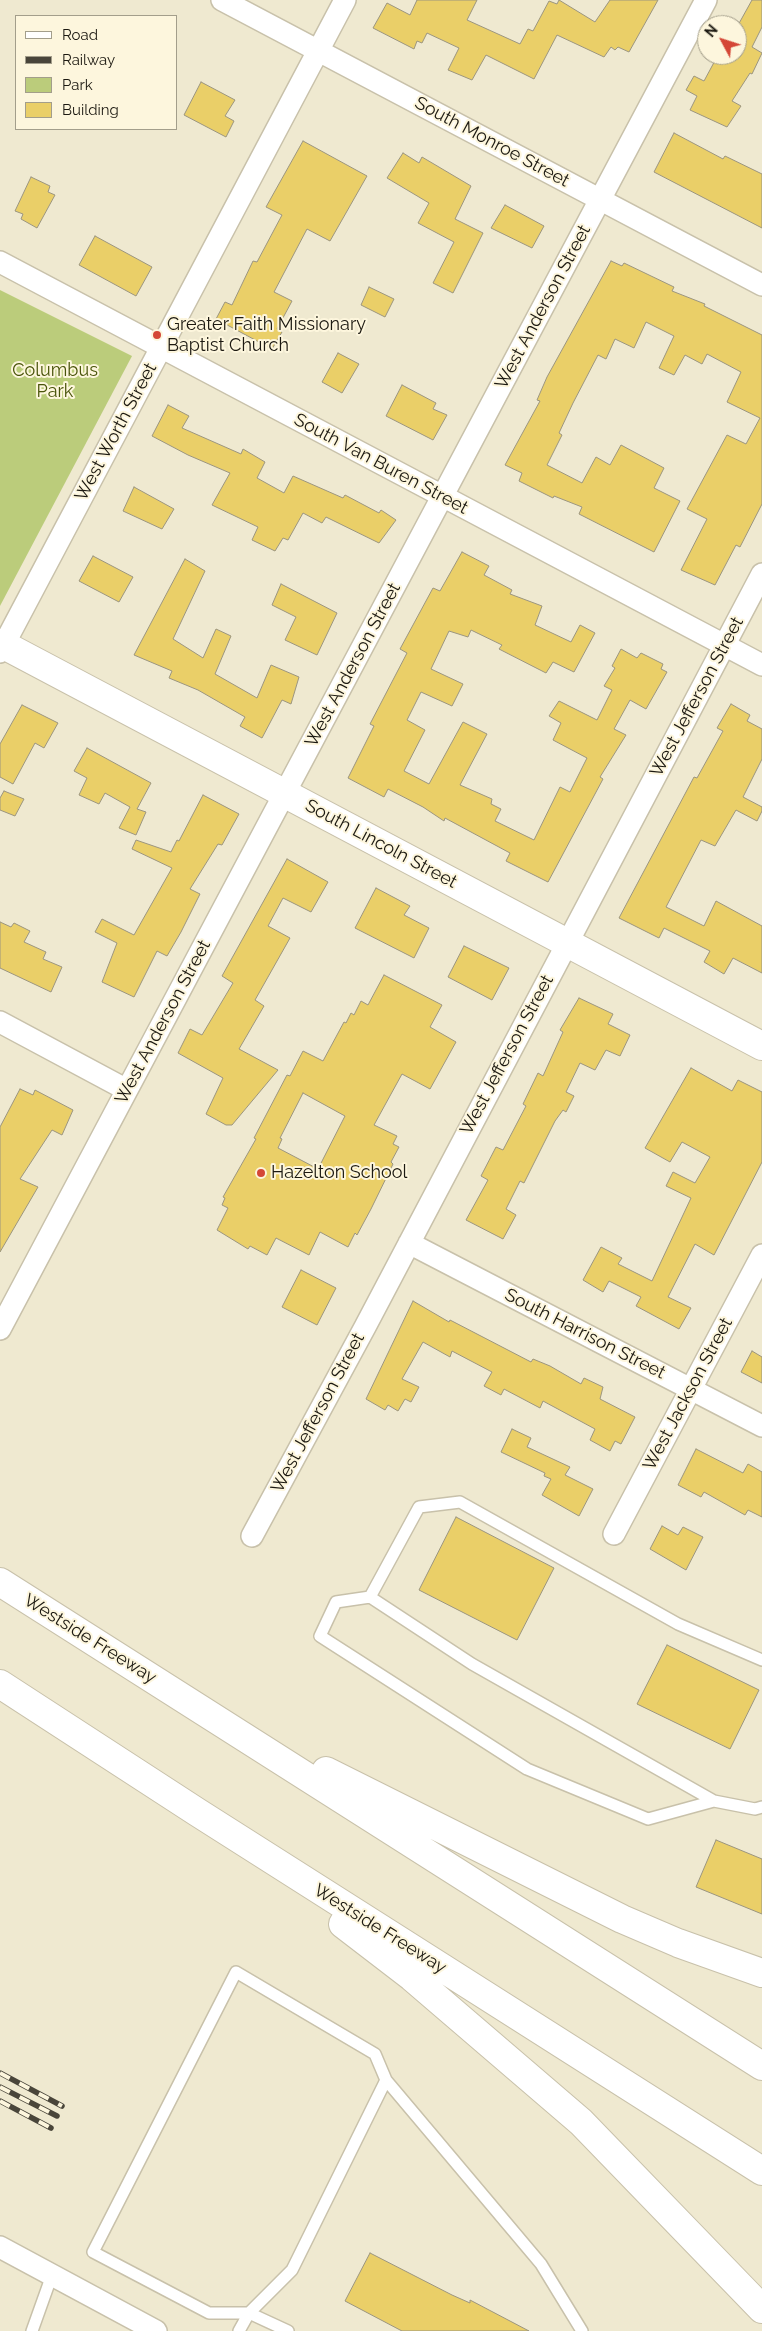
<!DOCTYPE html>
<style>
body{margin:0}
#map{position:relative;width:762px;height:2331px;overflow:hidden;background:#efe9d0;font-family:Raleway,sans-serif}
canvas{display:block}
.legend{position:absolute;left:15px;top:15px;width:162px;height:115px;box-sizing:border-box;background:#fdf6dd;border:1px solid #a39e8b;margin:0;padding:6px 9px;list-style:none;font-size:15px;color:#1c1911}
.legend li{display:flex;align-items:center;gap:10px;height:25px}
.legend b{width:25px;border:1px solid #a39e8b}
.north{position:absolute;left:697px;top:15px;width:50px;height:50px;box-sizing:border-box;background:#fdf6dd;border:1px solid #a39e8b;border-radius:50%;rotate:310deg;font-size:14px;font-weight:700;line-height:20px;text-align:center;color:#1c1911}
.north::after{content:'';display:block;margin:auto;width:18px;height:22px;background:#d44737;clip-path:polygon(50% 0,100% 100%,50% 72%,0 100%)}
</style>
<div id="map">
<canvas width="762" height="2331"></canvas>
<ul class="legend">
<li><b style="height:6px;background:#fff"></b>Road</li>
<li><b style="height:6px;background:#49453a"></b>Railway</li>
<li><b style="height:14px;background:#bbcc7b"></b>Park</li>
<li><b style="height:14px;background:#eacf68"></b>Building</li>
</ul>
<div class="north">N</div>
</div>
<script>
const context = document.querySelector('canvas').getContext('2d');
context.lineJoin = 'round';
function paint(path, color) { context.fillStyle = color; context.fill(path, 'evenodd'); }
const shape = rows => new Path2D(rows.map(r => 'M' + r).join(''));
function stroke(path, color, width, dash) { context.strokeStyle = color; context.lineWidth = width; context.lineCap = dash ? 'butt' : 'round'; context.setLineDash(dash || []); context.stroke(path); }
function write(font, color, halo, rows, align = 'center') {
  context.font = font + ' Raleway,sans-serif'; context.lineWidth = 4; context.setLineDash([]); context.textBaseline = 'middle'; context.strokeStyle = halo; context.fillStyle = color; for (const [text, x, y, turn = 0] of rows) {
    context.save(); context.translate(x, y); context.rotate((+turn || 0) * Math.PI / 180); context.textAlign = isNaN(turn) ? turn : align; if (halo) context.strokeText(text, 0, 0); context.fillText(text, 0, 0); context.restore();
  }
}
const green = shape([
 [0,290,132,356,0,606]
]);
const building = shape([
 [417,0,477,0,467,20,520,44,528,29,533,31,549,1,557,4,559,0,595,22,610,0,658,0,629,52,618,47,615,50,611,47,604,57,557,35,534,79,486,55,472,80,448,70,459,48,427,33,422,43,417,41,414,49,373,28,387,3,410,15,417,0],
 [752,0,762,0,762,27,752,47,762,53,752,74,750,73,732,101,741,106,727,127,690,110,697,96,686,90,694,76,704,81,718,55,737,55,737,27,752,0],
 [201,82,235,100,225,116,234,121,226,137,184,115,201,82],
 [674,133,723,159,725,156,762,174,762,228,654,172,674,133],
 [303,141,367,176,330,241,307,229,274,292,292,301,277,329,282,332,272,349,216,319,225,302,232,305,253,261,257,262,282,215,266,207,303,141],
 [403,153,419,163,422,157,471,186,455,219,483,233,453,293,433,283,454,242,418,223,429,203,387,178,403,153],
 [31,177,50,186,48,192,55,195,37,228,21,219,23,214,15,211,31,177],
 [505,205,544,226,532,248,491,228,505,205],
 [95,236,152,267,136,296,79,265,95,236],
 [611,261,622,266,624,263,674,287,672,291,705,304,704,306,762,335,762,504,740,547,736,545,715,585,681,570,707,519,687,509,727,435,746,444,760,418,727,402,741,372,707,354,702,364,685,355,674,375,659,368,674,336,646,322,634,348,615,339,606,359,598,355,573,403,559,433,562,435,547,465,582,483,596,457,610,465,621,445,664,468,654,488,680,501,654,552,579,514,582,507,554,496,553,498,519,481,522,473,505,465,540,401,537,400,547,377,611,261],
 [369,287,394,299,385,317,361,305,369,287],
 [338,353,359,364,342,393,322,382,338,353],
 [402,385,436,403,433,409,447,415,433,440,386,416,402,385],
 [168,405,189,416,182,428,241,454,243,449,265,462,257,478,284,493,293,476,343,498,345,495,379,513,381,510,396,520,379,543,326,517,322,523,303,513,288,540,283,538,275,551,252,540,258,527,212,505,230,473,188,455,152,436,168,405],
 [134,487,174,509,162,529,123,511,134,487],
 [462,552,489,566,484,575,512,590,510,594,542,606,535,625,571,642,580,625,595,633,574,672,553,662,546,673,499,649,502,645,471,630,468,637,449,631,431,669,463,684,452,706,421,692,407,720,425,730,404,771,429,784,463,722,487,734,460,785,492,799,491,804,501,809,495,821,534,840,560,787,570,792,587,758,553,740,561,723,549,716,559,701,597,720,612,690,604,686,615,668,612,666,621,649,637,658,641,653,663,664,661,669,667,672,646,709,630,700,614,729,626,735,600,777,603,779,548,882,506,861,510,853,445,818,444,821,423,807,388,789,384,797,348,778,374,726,370,724,407,653,400,649,433,588,440,591,462,552],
 [93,556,133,577,119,602,79,581,93,556],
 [185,559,205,571,173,639,203,658,216,629,231,636,215,674,257,698,271,665,299,677,291,704,282,700,262,738,240,726,245,717,198,690,169,678,172,671,134,655,185,559],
 [281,584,337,613,317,655,285,640,296,617,272,605,281,584],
 [731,704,750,715,747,721,762,729,762,759,743,797,762,807,762,811,757,821,736,810,715,846,701,840,666,907,704,926,716,901,762,926,762,973,733,958,724,974,704,962,710,951,664,928,659,938,619,918,694,777,697,778,723,731,717,728,731,704],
 [22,705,58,723,44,748,35,743,13,784,0,777,0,744,22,705],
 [87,748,151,783,137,809,146,812,136,835,119,828,130,807,105,793,99,804,79,795,87,778,74,771,87,748],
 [4,791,24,799,15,816,0,810,0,798,4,791],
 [203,795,239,814,222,845,218,844,190,889,200,894,181,932,167,956,157,951,134,997,102,982,117,943,95,932,102,919,134,935,172,868,132,849,136,840,171,852,177,840,179,841,203,795],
 [287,859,328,882,311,912,283,898,268,926,290,938,255,1000,264,1006,239,1049,278,1070,232,1125,226,1125,206,1114,223,1078,178,1053,190,1029,202,1035,233,983,222,976,287,859],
 [376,888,410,906,404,915,429,928,414,958,355,928,376,888],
 [0,922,11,927,14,923,30,931,24,942,46,952,43,959,62,967,51,992,0,968,0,922],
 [464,946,509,968,492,1000,448,977,464,946],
 [384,975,442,1005,430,1027,456,1042,430,1089,402,1074,374,1125,397,1136,393,1144,399,1147,391,1162,393,1164,371,1209,357,1235,355,1233,348,1247,320,1232,309,1255,276,1238,267,1255,250,1246,248,1249,217,1230,228,1208,222,1205,225,1198,223,1197,256,1139,254,1138,287,1075,290,1076,303,1051,323,1061,344,1022,346,1023,351,1013,354,1015,361,1001,368,1005,384,975],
 [303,1093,345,1116,318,1169,278,1148,282,1139,280,1138,303,1093],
 [579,998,613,1014,608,1024,630,1035,620,1056,606,1050,595,1070,580,1063,566,1092,574,1096,566,1112,563,1110,555,1121,524,1183,520,1181,506,1209,516,1215,503,1239,466,1220,488,1180,481,1176,496,1147,503,1150,526,1106,523,1104,538,1073,543,1076,563,1032,560,1030,579,998],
 [691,1068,732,1091,738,1080,762,1092,762,1162,714,1255,695,1244,668,1297,691,1308,679,1329,636,1306,641,1297,609,1281,603,1292,583,1280,601,1247,622,1258,618,1264,652,1281,691,1198,666,1186,673,1172,695,1183,710,1157,682,1142,670,1162,645,1148,691,1068],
 [20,1089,33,1095,35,1090,73,1110,62,1135,52,1130,20,1179,38,1187,0,1252,0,1127,20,1089],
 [301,1270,336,1288,317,1325,282,1307,301,1270],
 [413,1301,449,1322,450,1320,531,1362,533,1359,550,1366,581,1384,584,1378,603,1387,600,1399,635,1417,621,1444,615,1441,610,1451,590,1440,595,1429,543,1401,540,1408,504,1389,501,1395,484,1386,492,1372,452,1351,450,1357,423,1342,402,1379,419,1387,411,1402,405,1399,398,1411,388,1405,385,1410,366,1399,413,1301],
 [752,1351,762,1357,762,1383,741,1372,752,1351],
 [512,1429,531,1438,527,1447,570,1467,565,1475,593,1489,579,1516,542,1495,551,1479,544,1476,545,1473,501,1452,512,1429],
 [696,1449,743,1473,748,1464,762,1472,762,1517,748,1510,745,1515,704,1492,701,1497,678,1485,696,1449],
 [456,1517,554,1568,517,1640,419,1590,456,1517],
 [662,1526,678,1535,683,1527,703,1537,686,1570,650,1549,662,1526],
 [667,1645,759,1690,730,1749,637,1704,667,1645],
 [716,1840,762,1859,762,1914,696,1887,716,1840],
 [370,2253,452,2295,470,2303,470,2300,529,2331,402,2331,345,2301,370,2253]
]);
const lane = shape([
 [370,1597,472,1664,714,1801],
 [762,1660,678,1624,460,1502,419,1507,370,1597,336,1602,320,1636,527,1769,648,1819,714,1801,755,1809,762,1807],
 [32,2331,52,2275],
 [239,2331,249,2313,292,2270,386,2080,541,2264,582,2331],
 [288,2331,249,2313,209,2313,93,2252,236,1972,375,2054,386,2080]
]);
const street = shape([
 [222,0,762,285],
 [0,262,762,665],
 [0,652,345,0],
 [0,1022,127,1090],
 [409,1243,762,1426],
 [0,1329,706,0],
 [614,1534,762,1255],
 [252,1536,365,1327,762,574],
 [0,2247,156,2331]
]);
const secondary = shape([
 [0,643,762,1046]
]);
const highway = shape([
 [0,1582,762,2066],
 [0,1684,197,1812,762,2171],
 [326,1771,622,1919,678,1943,762,1973],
 [343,1924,412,1977,581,2122,762,2309]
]);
const rail = shape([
 [0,2073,62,2106],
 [0,2087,57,2116],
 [0,2101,51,2128]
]);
const markers = [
 [157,335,5,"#d44737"],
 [261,1173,5,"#d44737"]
];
const streetNames = [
 ["South Monroe Street",492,142,28],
 ["West Anderson Street",543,307,-62],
 ["West Worth Street",116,432,-62],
 ["South Van Buren Street",381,464,28],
 ["West Anderson Street",353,665,-62],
 ["West Jefferson Street",697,697,-62],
 ["South Lincoln Street",381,844,28],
 ["West Anderson Street",163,1022,-62],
 ["West Jefferson Street",507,1055,-62],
 ["South Harrison Street",585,1334,27],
 ["West Jackson Street",688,1394,-62],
 ["West Jefferson Street",318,1413,-62],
 ["Westside Freeway",90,1639,32],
 ["Westside Freeway",380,1929,32]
];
const poiNames = [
 ["Greater Faith Missionary",167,325],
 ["Baptist Church",167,346],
 ["Hazelton School",271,1173]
];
const parkNames = [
 ["Columbus",55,371],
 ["Park",55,392]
];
paint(green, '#bbcc7b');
paint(building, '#eacf68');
stroke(building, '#9b957f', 1);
stroke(lane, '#c8c1aa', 14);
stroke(street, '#c8c1aa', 24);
stroke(secondary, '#c8c1aa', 30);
stroke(highway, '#c8c1aa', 30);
stroke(lane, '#fff', 11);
stroke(street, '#fff', 21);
stroke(secondary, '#fff', 28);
stroke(highway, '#fff', 28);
stroke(rail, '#49453a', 5.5);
stroke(rail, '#fdf6dd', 4, [11]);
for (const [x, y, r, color] of markers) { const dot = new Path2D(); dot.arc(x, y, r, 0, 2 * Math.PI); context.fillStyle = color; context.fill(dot); stroke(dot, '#fdf6dd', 2); }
write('18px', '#1c1911', '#fdf6dd', streetNames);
write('18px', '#1c1911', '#fdf6dd', poiNames, 'left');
write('18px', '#49540a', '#fdf6dd', parkNames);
</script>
